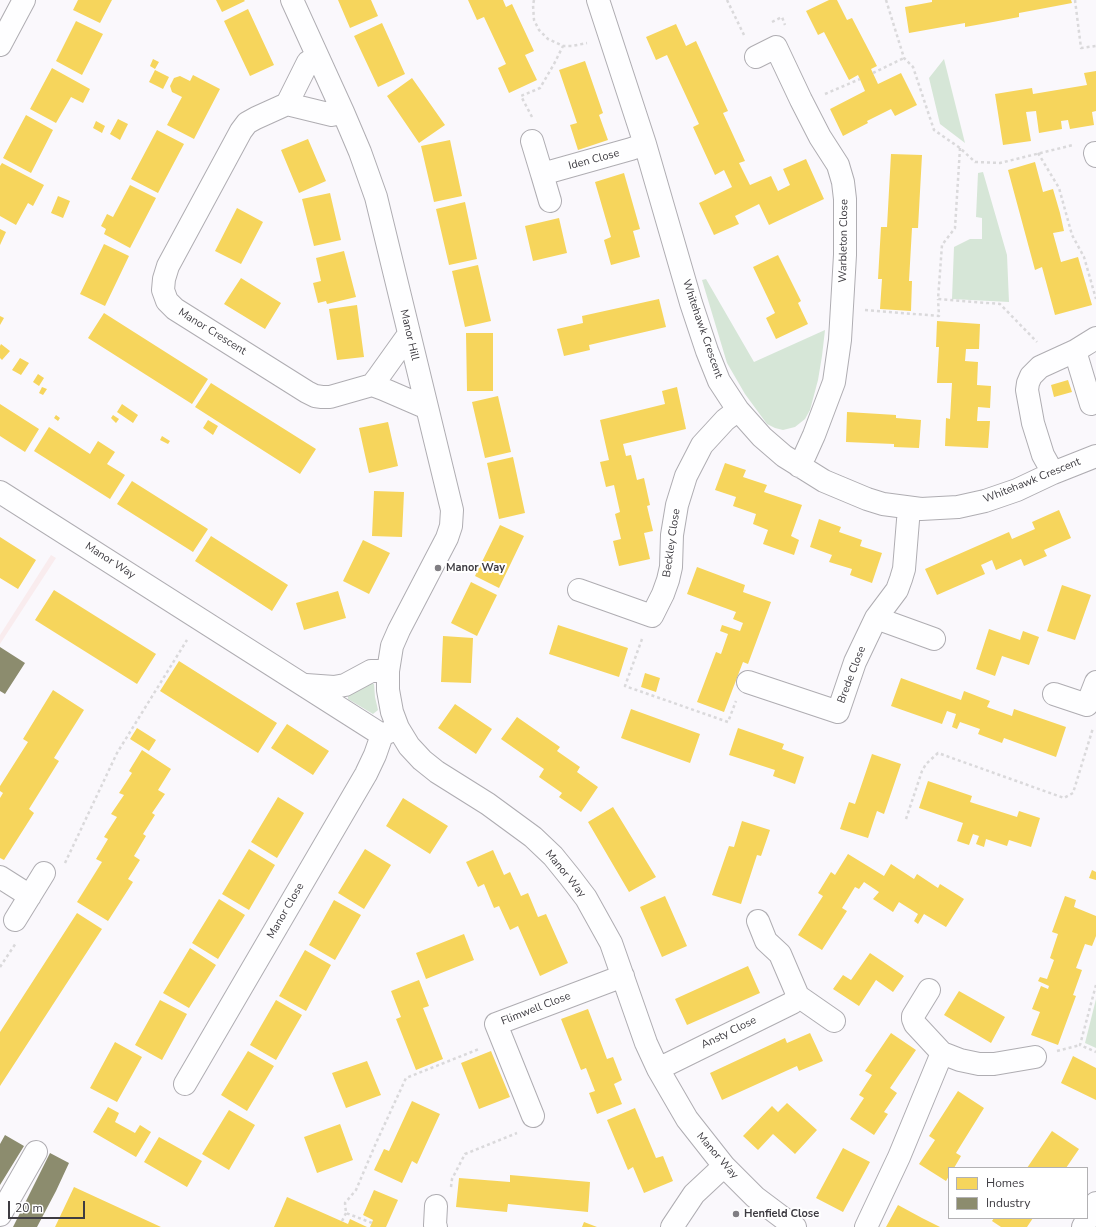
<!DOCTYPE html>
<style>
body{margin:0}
#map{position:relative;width:1096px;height:1227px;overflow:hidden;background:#faf8fc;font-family:"Nunito Sans",sans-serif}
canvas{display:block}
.legend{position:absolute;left:948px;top:1167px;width:140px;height:52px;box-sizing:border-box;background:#fff;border:1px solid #b2b1b3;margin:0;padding:5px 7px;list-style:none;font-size:12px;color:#3e3c42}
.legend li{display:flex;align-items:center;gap:8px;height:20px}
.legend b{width:20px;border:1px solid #b2b1b3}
.scale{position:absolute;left:8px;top:1201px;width:77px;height:18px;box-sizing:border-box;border:2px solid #3e3c42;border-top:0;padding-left:5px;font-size:12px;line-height:14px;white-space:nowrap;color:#3e3c42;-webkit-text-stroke:3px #fff;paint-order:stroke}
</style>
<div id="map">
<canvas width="1096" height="1227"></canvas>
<ul class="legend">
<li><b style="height:11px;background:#f6d55c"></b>Homes</li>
<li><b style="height:11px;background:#8c8c6e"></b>Industry</li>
</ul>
<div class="scale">20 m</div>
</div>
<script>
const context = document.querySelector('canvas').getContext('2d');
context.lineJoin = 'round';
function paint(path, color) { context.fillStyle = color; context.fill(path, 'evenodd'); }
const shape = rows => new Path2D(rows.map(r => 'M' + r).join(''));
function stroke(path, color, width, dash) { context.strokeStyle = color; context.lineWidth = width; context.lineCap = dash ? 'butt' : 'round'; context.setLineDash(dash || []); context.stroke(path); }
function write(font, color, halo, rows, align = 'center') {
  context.font = font + ' "Nunito Sans",sans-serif'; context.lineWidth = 4; context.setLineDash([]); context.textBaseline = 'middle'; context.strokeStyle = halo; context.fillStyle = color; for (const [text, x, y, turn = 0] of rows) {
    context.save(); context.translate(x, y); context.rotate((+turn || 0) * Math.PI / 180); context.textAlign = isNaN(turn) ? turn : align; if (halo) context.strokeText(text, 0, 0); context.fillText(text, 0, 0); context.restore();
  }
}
const industrial = shape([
 [51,555,56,558,0,644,0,635]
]);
const green = shape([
 [944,59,965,143,940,124,929,78],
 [983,172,1007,255,1009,302,952,299,954,247,970,239,982,239,982,218,976,217,978,173],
 [706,279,754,362,825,330,822,356,818,380,810,410,805,419,795,427,783,430,775,428,767,424,745,394,727,363,702,280],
 [369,682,374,684,375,697,378,710,373,714,348,699,348,693],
 [1096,999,1096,1048,1085,1043]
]);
const homes = shape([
 [78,0,112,0,100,23,73,10],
 [216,0,244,0,245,1,222,12],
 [338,0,371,0,378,16,350,28],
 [468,0,503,0,506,7,512,4,534,51,525,55,537,80,509,93,498,68,506,64,484,17,477,20],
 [829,0,837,0,847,20,852,18,877,66,871,69,878,84,901,73,917,105,895,116,891,109,867,121,868,123,843,136,830,109,865,91,858,75,849,80,824,32,818,35,806,11],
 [932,0,1071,0,1072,3,1019,13,1019,17,993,22,965,27,965,23,909,33,905,7,932,2],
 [248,9,274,65,250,76,224,21],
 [76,21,103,34,82,75,56,61],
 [382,23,405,74,378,87,354,36],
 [676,24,686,46,696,41,728,111,723,113,745,161,739,163,750,185,771,176,778,191,790,185,783,169,806,159,824,199,769,225,759,204,735,216,739,224,714,235,699,203,732,187,724,170,715,175,693,127,699,124,667,55,656,60,646,37],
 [153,59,159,62,155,69,150,66],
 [585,61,603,113,599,115,608,140,578,150,570,125,577,123,559,70],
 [52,68,90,89,83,103,71,97,56,123,30,109],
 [155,70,169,77,163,89,149,82],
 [1096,71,1096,111,1092,112,1094,125,1070,129,1068,120,1061,121,1062,129,1039,133,1036,111,1026,112,1031,141,1003,145,995,94,1032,88,1033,94,1087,85,1084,73],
 [193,75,220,89,194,139,167,125,182,97,172,92,170,86,174,78,180,76,190,81],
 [412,78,445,125,419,143,387,96],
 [26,115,53,130,31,173,3,158],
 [118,119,128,124,120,140,110,134],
 [96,121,105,126,102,133,93,128],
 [157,130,184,144,158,193,131,179],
 [308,139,326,181,299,193,281,150],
 [450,140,462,196,434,202,421,146],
 [891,154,922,155,918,228,912,228,909,281,912,281,911,311,880,309,882,279,878,279,881,227,887,227],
 [1035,162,1043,192,1053,189,1060,213,1064,231,1053,233,1061,262,1078,257,1092,305,1055,315,1042,267,1035,270,1008,170],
 [2,163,44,185,33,206,28,203,16,225,0,216,0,166],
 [624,173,640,229,633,231,640,257,611,265,604,240,611,237,595,182],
 [130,185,156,198,130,248,104,234,106,229,101,226,107,214,113,217],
 [330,193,341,240,314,246,302,199],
 [58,196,70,201,63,218,51,213],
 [465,202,477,259,449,265,436,209],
 [237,208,263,222,241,264,215,251],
 [559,218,567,253,533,261,525,226],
 [0,229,6,232,0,245],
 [104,244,129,256,105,306,80,294],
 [344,251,356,297,327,304,326,301,318,303,313,283,321,281,316,258],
 [778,255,801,301,798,303,808,324,776,339,766,318,775,313,753,267],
 [478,265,491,321,465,327,452,271],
 [241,278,281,303,265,329,224,304],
 [659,299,666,327,589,345,590,350,564,356,557,329,583,323,582,316],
 [357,305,364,357,337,360,329,309],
 [104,313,208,379,192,404,88,338],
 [0,316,4,318,0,325],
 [937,321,980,324,979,349,966,349,965,361,978,362,977,385,991,386,990,408,978,407,977,421,990,421,988,448,945,446,946,418,950,419,952,383,937,383,939,347,936,347],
 [466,333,493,333,493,391,467,391],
 [1,344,10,351,2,360,0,358,0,346],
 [20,358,29,363,21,375,12,370],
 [38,374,44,378,39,386,33,382],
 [1068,380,1072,392,1054,397,1051,385],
 [211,383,316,449,300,474,195,407],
 [42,387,47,389,43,395,39,393],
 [677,387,686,429,623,444,626,456,631,455,637,480,644,478,650,505,647,506,653,531,644,533,650,559,619,566,613,541,621,539,615,514,620,512,614,485,606,487,600,462,609,460,600,420,665,404,662,391],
 [498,396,511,452,485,458,472,402],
 [0,404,39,429,25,452,0,436],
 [122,404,138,415,133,423,117,412],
 [847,412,896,415,896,418,921,420,919,448,894,447,894,444,846,442],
 [56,415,60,418,58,421,54,418],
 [113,415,119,419,116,423,111,418],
 [208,420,218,426,213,435,203,428],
 [388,422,398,466,369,473,359,428],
 [49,427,90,454,98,441,115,452,107,464,125,475,110,499,34,451],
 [162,436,170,441,168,444,160,440],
 [513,457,525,513,499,519,487,463],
 [725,463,746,470,743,477,767,485,764,492,802,505,791,536,799,540,794,555,763,544,768,530,753,524,756,514,733,506,736,497,715,490],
 [132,481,208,529,193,552,117,504],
 [374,491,404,492,402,537,372,536],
 [1059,510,1071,538,1044,550,1047,556,1024,566,1021,559,996,570,992,560,981,565,985,574,937,595,925,569,1009,532,1012,539,1035,529,1032,522],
 [819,519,841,527,839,532,862,540,860,546,882,553,872,583,850,575,852,569,829,562,832,555,810,547],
 [500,525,524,536,499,588,475,576],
 [211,536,288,585,272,611,195,561],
 [0,537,36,560,18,589,0,578],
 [363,540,390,553,369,594,343,581],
 [697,567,745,585,743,592,771,602,748,664,743,662,724,712,697,702,716,652,721,654,728,634,720,631,722,625,740,631,743,623,733,619,736,612,687,594],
 [471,582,497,595,477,636,451,623],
 [1062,585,1091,595,1075,640,1047,631],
 [54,590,156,654,137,684,35,620],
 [338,591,346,618,304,630,296,603],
 [558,625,628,648,619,677,549,654],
 [989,629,1020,640,1023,631,1039,637,1029,665,1002,656,995,676,976,669],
 [443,636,473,638,471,683,441,682],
 [179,661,277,723,258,753,160,691],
 [645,673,660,678,656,692,641,687],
 [901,678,961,700,964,691,990,701,987,707,1012,716,1014,709,1066,727,1056,757,1004,738,1002,743,978,734,980,729,960,722,957,729,952,727,956,714,947,711,942,724,891,706],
 [53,690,84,710,54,758,59,761,29,809,34,813,4,860,0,858,0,798,3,793,0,791,0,786,28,742,23,739],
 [455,704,492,729,476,754,438,728],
 [631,709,700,734,690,763,621,738],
 [517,717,560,747,557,751,580,767,577,772,598,787,581,812,559,797,562,793,539,777,544,769,501,739],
 [287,724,329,751,313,775,271,748],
 [137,728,156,740,149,751,130,739],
 [738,728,784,744,782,749,804,757,795,784,773,776,775,770,729,755],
 [142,750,171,769,158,790,165,794,152,813,155,815,143,834,146,836,134,856,140,860,128,879,133,882,108,921,77,902,102,862,96,859,108,839,104,837,117,817,111,814,124,795,119,793,132,773,129,771],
 [872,754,901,764,884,814,877,811,868,838,840,829,849,802,855,804],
 [928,781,972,796,970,802,1017,817,1019,811,1040,818,1031,847,1009,840,1007,846,986,839,984,847,976,844,979,836,973,834,969,845,957,841,963,823,919,808],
 [278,797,304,813,277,858,251,842],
 [403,798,448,826,430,854,386,826],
 [613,807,656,877,629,892,588,822],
 [742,821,770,830,761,856,757,855,741,904,712,895,729,846,734,847],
 [249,849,275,865,249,910,222,894],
 [365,849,391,865,364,909,338,893],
 [493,850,504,875,510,872,521,896,528,893,538,917,546,914,568,963,540,976,518,926,510,930,499,906,494,908,484,884,478,887,466,862],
 [848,854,884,876,891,864,914,879,917,874,938,888,940,884,964,899,946,927,924,914,918,924,914,921,918,914,899,902,893,912,873,899,879,892,864,882,859,889,855,887,842,908,847,911,822,950,798,935,823,896,818,893,831,872,835,875],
 [1092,870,1096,872,1096,880,1089,878],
 [665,896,687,946,662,957,640,907],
 [1065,896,1076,900,1074,907,1096,916,1096,936,1092,946,1085,944,1076,968,1082,970,1073,995,1076,996,1058,1045,1031,1035,1040,1012,1032,1009,1041,986,1048,989,1049,986,1038,981,1040,977,1047,979,1054,960,1050,958,1058,934,1052,932],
 [219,899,245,915,218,959,192,943],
 [334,900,361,915,335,960,309,945],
 [77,913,102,929,0,1086,0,1032],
 [464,934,474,960,426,979,416,953],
 [190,948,216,965,189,1008,163,993],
 [305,950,331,965,306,1011,279,996],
 [870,953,904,976,893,992,876,980,859,1006,833,989,843,975,851,980],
 [748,966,760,993,687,1025,675,999],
 [419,980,429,1006,423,1008,443,1059,416,1070,396,1019,401,1017,391,991],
 [959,991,1005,1017,991,1043,944,1015],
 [160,1000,187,1014,162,1060,135,1045],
 [276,1000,302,1015,276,1060,250,1045],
 [588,1009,607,1059,613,1057,622,1080,614,1084,622,1104,597,1114,589,1093,595,1091,586,1068,581,1070,561,1019],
 [810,1033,823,1061,799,1071,797,1066,722,1100,710,1073,785,1038,787,1043],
 [891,1033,916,1050,890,1088,897,1093,884,1112,888,1114,874,1135,850,1119,864,1098,859,1095,872,1075,865,1071],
 [115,1042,142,1057,117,1102,90,1088],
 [248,1051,274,1066,247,1111,221,1095],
 [491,1051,510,1097,479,1109,461,1063],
 [1073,1056,1096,1068,1096,1100,1061,1083],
 [367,1061,381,1095,346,1108,332,1073],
 [958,1091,984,1108,956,1153,961,1156,954,1168,949,1168,949,1176,946,1181,919,1164,935,1140,929,1136],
 [412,1101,440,1114,417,1164,412,1161,402,1183,374,1170,384,1149,389,1151],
 [787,1103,817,1130,795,1154,773,1134,758,1150,743,1136,772,1106,778,1112],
 [108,1107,119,1113,115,1122,135,1133,140,1125,151,1132,136,1157,93,1132],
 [635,1108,656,1158,663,1156,673,1181,644,1193,633,1167,628,1170,607,1120],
 [229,1110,255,1125,229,1170,202,1154],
 [340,1124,353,1160,317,1173,304,1137],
 [1052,1131,1079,1149,1066,1168,1027,1168],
 [159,1137,202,1161,187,1187,144,1162],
 [843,1148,870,1162,843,1212,816,1198],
 [510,1175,590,1182,588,1212,508,1204,507,1212,456,1207,459,1178,510,1182],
 [74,1187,161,1227,55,1227],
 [374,1190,398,1200,386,1227,370,1227,373,1220,363,1215],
 [287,1197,348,1224,350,1219,367,1227,274,1227],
 [898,1205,922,1218,940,1227,886,1227],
 [994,1218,1033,1218,1027,1227,1001,1227,992,1221],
 [584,1222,597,1227,582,1227]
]);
const industry = shape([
 [0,647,25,663,5,694,0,691],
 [5,1135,24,1146,0,1185,0,1144],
 [50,1153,69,1163,56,1191,37,1227,13,1227]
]);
const path = shape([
 [534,0,533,5,534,20,539,30,548,39,563,46,572,46,587,43],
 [727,0,744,35],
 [886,0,904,58,913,67,934,130,960,148,975,162,1000,163,1073,145],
 [1075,0,1081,48,1096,46],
 [772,22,782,17,785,25],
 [873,73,904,58],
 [825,94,860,79],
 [532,117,521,96,540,88,554,64,563,46],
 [960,148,955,228,942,245,938,299,1000,304,1037,342],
 [1038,153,1059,188,1072,235,1084,257,1096,299],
 [865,310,939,316,938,299],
 [642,639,625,686,728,722,736,701],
 [906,819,922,771,926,764,938,753,1064,798,1073,793,1093,728],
 [65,863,117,753,187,640],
 [0,967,16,943],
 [1096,985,1080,1045,1096,1052],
 [1057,1051,1080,1045],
 [451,1187,452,1179,465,1154,517,1133],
 [342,1221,346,1213],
 [372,1223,346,1213,345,1203,356,1190,376,1143,406,1078,479,1049]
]);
const minor = shape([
 [292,0,343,112,360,152,376,197,452,510,451,526,447,538,399,630,392,646,388,671,388,690,392,712,398,728,409,746,422,760,437,772,488,804,533,837,553,856,570,877,586,898,611,943,646,1043,658,1069,687,1119,724,1166,755,1197,795,1227],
 [598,0,645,144,691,303,707,351,719,381,738,410,762,437,784,456,824,481,867,499,883,504,921,509,958,507,985,501,1017,490,1053,473,1096,456],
 [0,45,24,0],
 [756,57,776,47,801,100,820,137,838,165,843,182,845,199,845,255,840,340,834,382,814,435,805,455,799,466],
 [317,58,308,62,287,104,256,118,247,123,241,131,168,266,164,279,163,290,167,301,175,309,307,392,315,396,322,397,330,397,372,385,383,389,427,408],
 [287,104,332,115,343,112],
 [532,141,542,174,631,149,645,144],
 [1095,153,1096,156],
 [542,174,550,201],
 [1075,351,1091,404],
 [372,385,379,376,409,334],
 [1053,473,1043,455,1033,423,1027,390,1028,383,1031,376,1040,367,1075,351,1096,338],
 [0,492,382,735,398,728],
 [579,590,652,616,663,594,668,580,671,567,672,535,677,505,686,476,702,445,725,420,738,410],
 [876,618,934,639],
 [748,682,838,712,855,662,876,618,897,590,901,579,904,569,909,508],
 [306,685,334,687,345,685,371,671,388,671],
 [1054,694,1087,705,1096,682],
 [0,877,30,896],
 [15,920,44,873],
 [798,996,834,1021],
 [942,1053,960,1060,979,1064,994,1064,1035,1057],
 [658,1069,792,1003,798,996,780,954,766,941,758,921],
 [185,1084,366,774,375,755,382,735],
 [533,1116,496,1024,623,976],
 [436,1206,435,1225,436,1227],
 [0,1215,36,1152],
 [672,1227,694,1194,724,1166],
 [866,1227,899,1157,942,1053,915,1024,913,1019,913,1016,929,990],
 [1083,1227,1096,1203]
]);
const markers = [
 [438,568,4,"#807e83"],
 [736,1214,4,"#807e83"]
];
const streetNames = [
 ["Iden Close",594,160,-15],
 ["Warbleton Close",844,241,-89],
 ["Whitehawk Crescent",702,329,71],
 ["Manor Crescent",212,332,32],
 ["Manor Hill",409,335,77],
 ["Whitehawk Crescent",1032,481,-22],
 ["Beckley Close",672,543,-82],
 ["Manor Way",110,561,33],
 ["Brede Close",852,675,-69],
 ["Manor Way",565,874,51],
 ["Manor Close",286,911,-60],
 ["Flimwell Close",536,1009,-21],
 ["Ansty Close",729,1033,-26],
 ["Manor Way",717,1156,49]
];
const poiNames = [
 ["Manor Way",446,568],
 ["Henfield Close",744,1214]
];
paint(industrial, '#f9ecee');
paint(green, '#d6e6d7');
paint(homes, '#f6d55c');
paint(industry, '#8c8c6e');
stroke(minor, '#afadb2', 24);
stroke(path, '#dad9db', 2.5, [3, 3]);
stroke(minor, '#fefeff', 22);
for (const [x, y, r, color] of markers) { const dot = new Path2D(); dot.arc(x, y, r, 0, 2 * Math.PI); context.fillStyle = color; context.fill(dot); stroke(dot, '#fff', 1.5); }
write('11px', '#3e3c42', '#fff', streetNames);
write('bold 11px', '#3e3c42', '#fff', poiNames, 'left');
</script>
